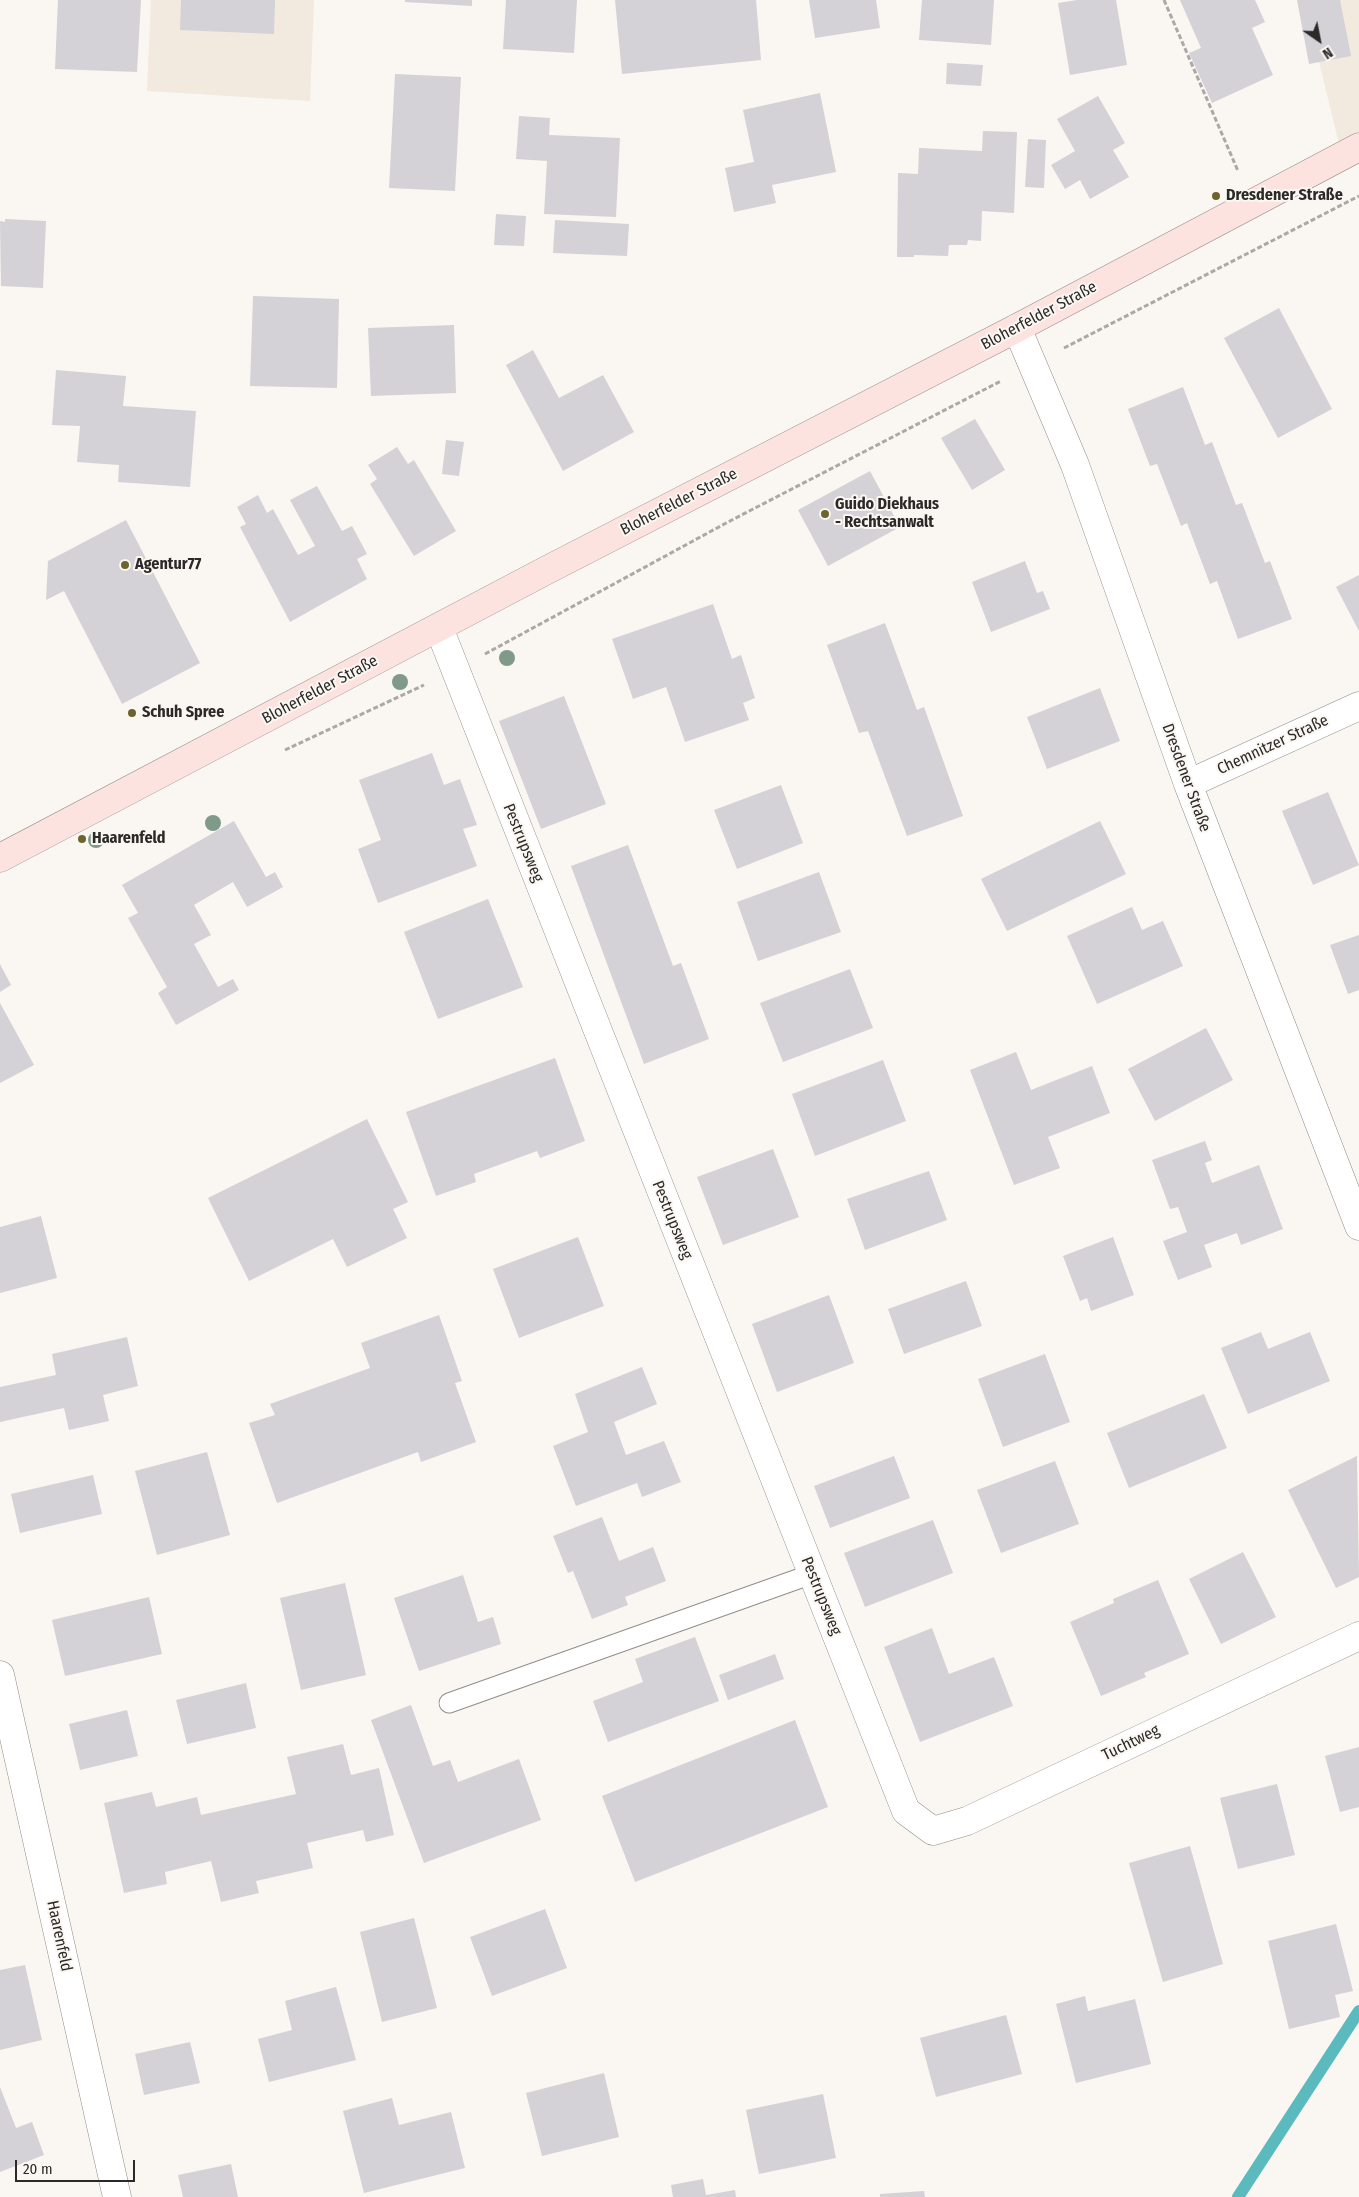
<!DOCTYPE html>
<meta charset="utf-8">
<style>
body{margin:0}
#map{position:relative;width:1359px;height:2197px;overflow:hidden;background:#faf6f2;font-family:"Fira Sans Condensed",sans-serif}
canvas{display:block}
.north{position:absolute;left:1294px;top:15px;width:50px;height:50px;-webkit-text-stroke:4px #faf6f2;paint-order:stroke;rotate:147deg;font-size:14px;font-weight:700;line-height:20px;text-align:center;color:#2b2a28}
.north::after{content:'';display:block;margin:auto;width:18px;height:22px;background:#2b2a28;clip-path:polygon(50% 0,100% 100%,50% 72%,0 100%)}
.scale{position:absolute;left:15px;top:2160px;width:120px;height:22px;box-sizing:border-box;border:2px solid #2b2a28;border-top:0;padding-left:6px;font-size:15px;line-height:18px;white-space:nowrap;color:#2b2a28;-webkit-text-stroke:4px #faf6f2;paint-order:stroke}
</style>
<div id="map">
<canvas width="1359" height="2197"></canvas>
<div class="north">N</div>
<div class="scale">20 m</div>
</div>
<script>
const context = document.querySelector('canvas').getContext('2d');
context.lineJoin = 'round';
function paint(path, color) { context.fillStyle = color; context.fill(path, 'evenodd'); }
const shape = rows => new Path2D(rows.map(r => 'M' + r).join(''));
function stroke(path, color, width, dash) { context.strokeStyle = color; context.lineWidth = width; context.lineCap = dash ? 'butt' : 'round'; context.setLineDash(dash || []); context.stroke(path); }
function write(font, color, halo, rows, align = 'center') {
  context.font = font + ' "Fira Sans Condensed",sans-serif'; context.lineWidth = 4; context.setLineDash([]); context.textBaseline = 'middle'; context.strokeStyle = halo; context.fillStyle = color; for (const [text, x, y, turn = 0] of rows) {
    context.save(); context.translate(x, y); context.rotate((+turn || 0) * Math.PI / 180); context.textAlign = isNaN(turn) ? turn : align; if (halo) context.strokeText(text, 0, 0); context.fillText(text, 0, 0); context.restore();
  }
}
const built = shape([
 [151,0,314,0,310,101,147,91],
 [1304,0,1359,0,1359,147,1342,156]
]);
const stream = shape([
 [1238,2197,1359,2011]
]);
const building = shape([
 [58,0,141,0,137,72,55,69],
 [181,0,275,0,274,34,180,30],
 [405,0,472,0,472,6,405,2],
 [506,0,577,0,574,53,503,49],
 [615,0,756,0,761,60,622,74],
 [809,0,876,0,880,28,815,38],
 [922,0,994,0,991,45,919,40],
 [1077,0,1116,0,1127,65,1070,75,1058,3],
 [1180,0,1255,0,1265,22,1252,28,1273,75,1212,103,1189,53,1201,48],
 [1297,0,1340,0,1351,56,1309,64],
 [947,63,983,65,981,86,946,84],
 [395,74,461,77,455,191,389,188],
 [820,93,836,172,772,185,776,203,734,212,725,168,754,162,743,110],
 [1098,96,1125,143,1113,150,1129,177,1090,199,1080,180,1065,189,1051,165,1075,151,1057,119],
 [519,116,550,118,549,135,620,138,616,217,544,214,547,161,516,159],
 [983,131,1017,132,1014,213,982,211,981,241,968,240,967,245,949,245,948,256,914,255,914,257,897,257,898,173,918,174,919,148,982,151],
 [1028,139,1046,140,1044,188,1025,187],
 [496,214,526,216,524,246,494,245],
 [5,219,46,221,43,288,1,286,0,221,5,222],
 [555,220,629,224,627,256,553,253],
 [253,296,339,299,337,388,250,386],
 [1279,308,1332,409,1278,438,1224,338],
 [454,325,456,393,371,396,368,328],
 [533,350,559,398,603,375,634,432,563,471,506,365],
 [56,370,126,376,123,406,196,411,190,487,118,482,119,465,77,462,80,426,52,425],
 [1183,387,1205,445,1212,442,1236,505,1242,503,1265,563,1270,561,1292,619,1238,639,1217,581,1210,584,1187,523,1181,526,1157,464,1150,466,1128,409],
 [975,419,1005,470,972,490,941,438],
 [446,440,464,442,459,476,442,474],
 [397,447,408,464,414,460,456,531,414,556,370,484,377,479,368,465],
 [870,471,900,527,828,566,798,510],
 [317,486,342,531,352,526,367,554,357,559,367,579,290,622,240,527,246,524,237,507,258,495,267,513,273,509,298,555,315,546,290,500],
 [126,520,200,663,122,704,64,591,46,600,48,561],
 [1025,561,1037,593,1043,591,1050,609,991,632,972,582],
 [1359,575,1359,631,1336,587],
 [713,604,732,659,741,655,755,698,743,703,749,720,685,742,666,687,633,699,612,639],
 [885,623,917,710,924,707,963,816,907,836,868,731,859,733,827,645],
 [1100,688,1120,741,1047,769,1027,717],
 [564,696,606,804,541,829,499,721],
 [432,753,444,785,460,779,477,825,463,829,477,866,378,903,358,849,381,840,359,780],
 [781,785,803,843,737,869,714,810],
 [1328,792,1359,865,1313,885,1282,811],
 [234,821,266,877,275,872,283,887,247,907,233,882,194,905,211,935,194,944,218,987,233,979,239,990,176,1025,158,993,167,987,128,918,138,913,122,885],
 [1100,821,1126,874,1007,931,981,879],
 [628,845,673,966,681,963,709,1039,644,1064,571,866],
 [819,872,841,932,758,961,737,902],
 [488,899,523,987,438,1019,404,932],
 [1132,907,1142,930,1163,921,1183,966,1097,1004,1067,936],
 [1359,935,1359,990,1348,994,1330,945],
 [0,964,11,985,0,992],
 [850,969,873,1028,783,1062,760,1003],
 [0,1003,34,1065,0,1083],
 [1206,1028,1233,1080,1155,1121,1128,1069],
 [1016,1052,1031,1090,1092,1066,1110,1113,1048,1137,1060,1168,1014,1185,970,1070],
 [555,1058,585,1141,540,1158,537,1151,474,1174,476,1182,436,1196,406,1112],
 [883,1060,906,1121,815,1156,792,1094],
 [367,1119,408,1202,393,1209,407,1238,347,1267,333,1239,249,1281,208,1198],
 [1205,1141,1212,1160,1205,1163,1212,1183,1259,1165,1283,1229,1241,1245,1237,1233,1204,1245,1212,1267,1178,1280,1163,1241,1187,1232,1178,1207,1170,1209,1152,1160],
 [773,1149,799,1217,723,1245,697,1177],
 [929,1171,947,1220,865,1250,847,1199],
 [41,1216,57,1278,0,1293,0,1227],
 [578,1237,604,1306,519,1338,493,1269],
 [1113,1237,1134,1295,1091,1311,1087,1298,1080,1301,1063,1256],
 [966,1281,982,1326,904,1354,888,1309],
 [829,1295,854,1363,777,1392,752,1324],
 [439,1315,462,1381,455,1383,476,1442,421,1462,418,1452,277,1503,249,1423,275,1415,270,1404,370,1368,361,1343],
 [1261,1332,1268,1349,1310,1332,1330,1381,1248,1414,1221,1348],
 [127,1337,138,1386,103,1395,109,1421,69,1430,64,1408,0,1422,0,1387,56,1375,52,1354],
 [1045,1354,1070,1422,1003,1447,978,1379],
 [642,1367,657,1404,614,1422,626,1455,664,1441,681,1482,642,1497,637,1483,576,1506,553,1446,588,1432,575,1394],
 [1204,1394,1227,1448,1129,1488,1107,1433],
 [207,1452,230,1535,157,1555,135,1471],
 [894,1456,910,1498,830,1528,814,1486],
 [1357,1456,1359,1577,1336,1588,1288,1490],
 [1055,1461,1079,1524,1001,1553,977,1490],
 [93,1475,102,1514,20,1533,11,1494],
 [602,1517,619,1561,653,1547,666,1581,625,1597,628,1605,592,1619,573,1571,568,1573,553,1536],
 [933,1520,953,1573,865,1607,844,1553],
 [1243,1552,1276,1617,1221,1644,1189,1579],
 [463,1575,478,1622,493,1617,501,1644,419,1671,394,1598],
 [1158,1580,1189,1654,1144,1673,1146,1677,1101,1696,1070,1622,1114,1603,1113,1599],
 [345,1583,366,1675,301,1690,280,1598],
 [149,1597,162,1654,65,1676,52,1620],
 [932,1628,949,1674,994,1657,1013,1706,920,1742,884,1647],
 [695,1637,719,1701,608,1742,593,1701,643,1682,635,1659],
 [775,1654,784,1679,728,1700,719,1675],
 [246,1683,256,1728,187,1744,176,1700],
 [411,1705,433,1766,450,1760,458,1782,519,1759,541,1820,424,1863,371,1720],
 [127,1710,138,1756,80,1770,69,1724],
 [795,1720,828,1807,635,1882,602,1796],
 [343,1744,351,1775,379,1768,394,1835,366,1842,363,1830,307,1843,313,1868,256,1881,259,1893,221,1902,211,1861,165,1872,167,1884,124,1893,104,1803,152,1792,156,1807,197,1797,201,1815,296,1794,287,1757],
 [1359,1747,1359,1807,1340,1812,1325,1756],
 [1277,1784,1295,1855,1238,1869,1220,1798],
 [1190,1846,1223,1964,1163,1982,1129,1863],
 [545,1909,567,1968,492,1996,470,1937],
 [414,1918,437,2008,382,2022,360,1932],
 [1336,1924,1353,1991,1335,1995,1340,2017,1289,2029,1268,1941],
 [25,1965,42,2040,0,2050,0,1970],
 [336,1987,356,2060,269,2082,258,2039,292,2030,285,2001],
 [1085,1996,1088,2011,1135,1999,1151,2064,1076,2083,1056,2004],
 [1006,2015,1022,2074,936,2097,920,2038],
 [190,2042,200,2083,144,2095,135,2054],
 [604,2073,619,2137,542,2156,526,2093],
 [0,2087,16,2128,32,2122,44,2155,0,2172],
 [823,2094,836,2158,759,2174,746,2110],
 [392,2098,399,2125,451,2112,465,2168,364,2193,343,2111],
 [231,2164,238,2197,183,2197,178,2175],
 [703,2179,706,2195,735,2190,736,2197,673,2197,671,2185],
 [924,2191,925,2197,880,2197,880,2194]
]);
const path = shape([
 [1164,0,1238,171],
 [1064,348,1359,196],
 [485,654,728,522,1001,381],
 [285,750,424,685]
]);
const lane = shape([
 [449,1703,812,1574]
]);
const street = shape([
 [1017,328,1075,465,1188,784,1359,1226],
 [439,628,906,1811,933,1831,967,1821,1359,1636],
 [1188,784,1359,706],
 [0,1675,117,2197]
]);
const secondary = shape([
 [0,858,547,570,1017,328,1359,147]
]);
const trees = [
 [507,658],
 [400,682],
 [213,823],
 [96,840]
];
const markers = [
 [1216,196,5,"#6c632f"],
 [825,514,5,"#6c632f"],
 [125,565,5,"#6c632f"],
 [132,713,5,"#6c632f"],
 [82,839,5,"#6c632f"]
];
const poiNames = [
 ["Dresdener Straße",1226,196],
 ["Guido Diekhaus",835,505],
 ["- Rechtsanwalt",835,523],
 ["Agentur77",135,565],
 ["Schuh Spree",142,713],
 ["Haarenfeld",92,839]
];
const streetNames = [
 ["Bloherfelder Straße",1039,316,-28],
 ["Bloherfelder Straße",679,502,-27],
 ["Bloherfelder Straße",320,690,-28],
 ["Chemnitzer Straße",1273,745,-25],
 ["Dresdener Straße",1186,778,70],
 ["Pestrupsweg",523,843,68],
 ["Pestrupsweg",672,1220,68],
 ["Pestrupsweg",821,1596,68],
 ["Tuchtweg",1131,1743,-26],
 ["Haarenfeld",59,1936,78]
];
paint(built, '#f2e9df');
stroke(stream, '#5ababd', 12);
paint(building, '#d4d2d6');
stroke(lane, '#918e8b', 21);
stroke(street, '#918e8b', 29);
stroke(secondary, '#918e8b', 29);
stroke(path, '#aba8a5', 3, [5, 2.5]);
stroke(lane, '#fff', 19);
stroke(street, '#fff', 28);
stroke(secondary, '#fde3df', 28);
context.fillStyle = '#809a8a';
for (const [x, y] of trees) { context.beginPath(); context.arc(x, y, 8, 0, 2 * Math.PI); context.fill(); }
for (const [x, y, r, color] of markers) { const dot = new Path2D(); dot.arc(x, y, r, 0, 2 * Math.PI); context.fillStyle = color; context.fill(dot); stroke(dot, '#faf6f2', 2); }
write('bold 16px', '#2b2a28', '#faf6f2', poiNames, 'left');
write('16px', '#2b2a28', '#faf6f2', streetNames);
</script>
